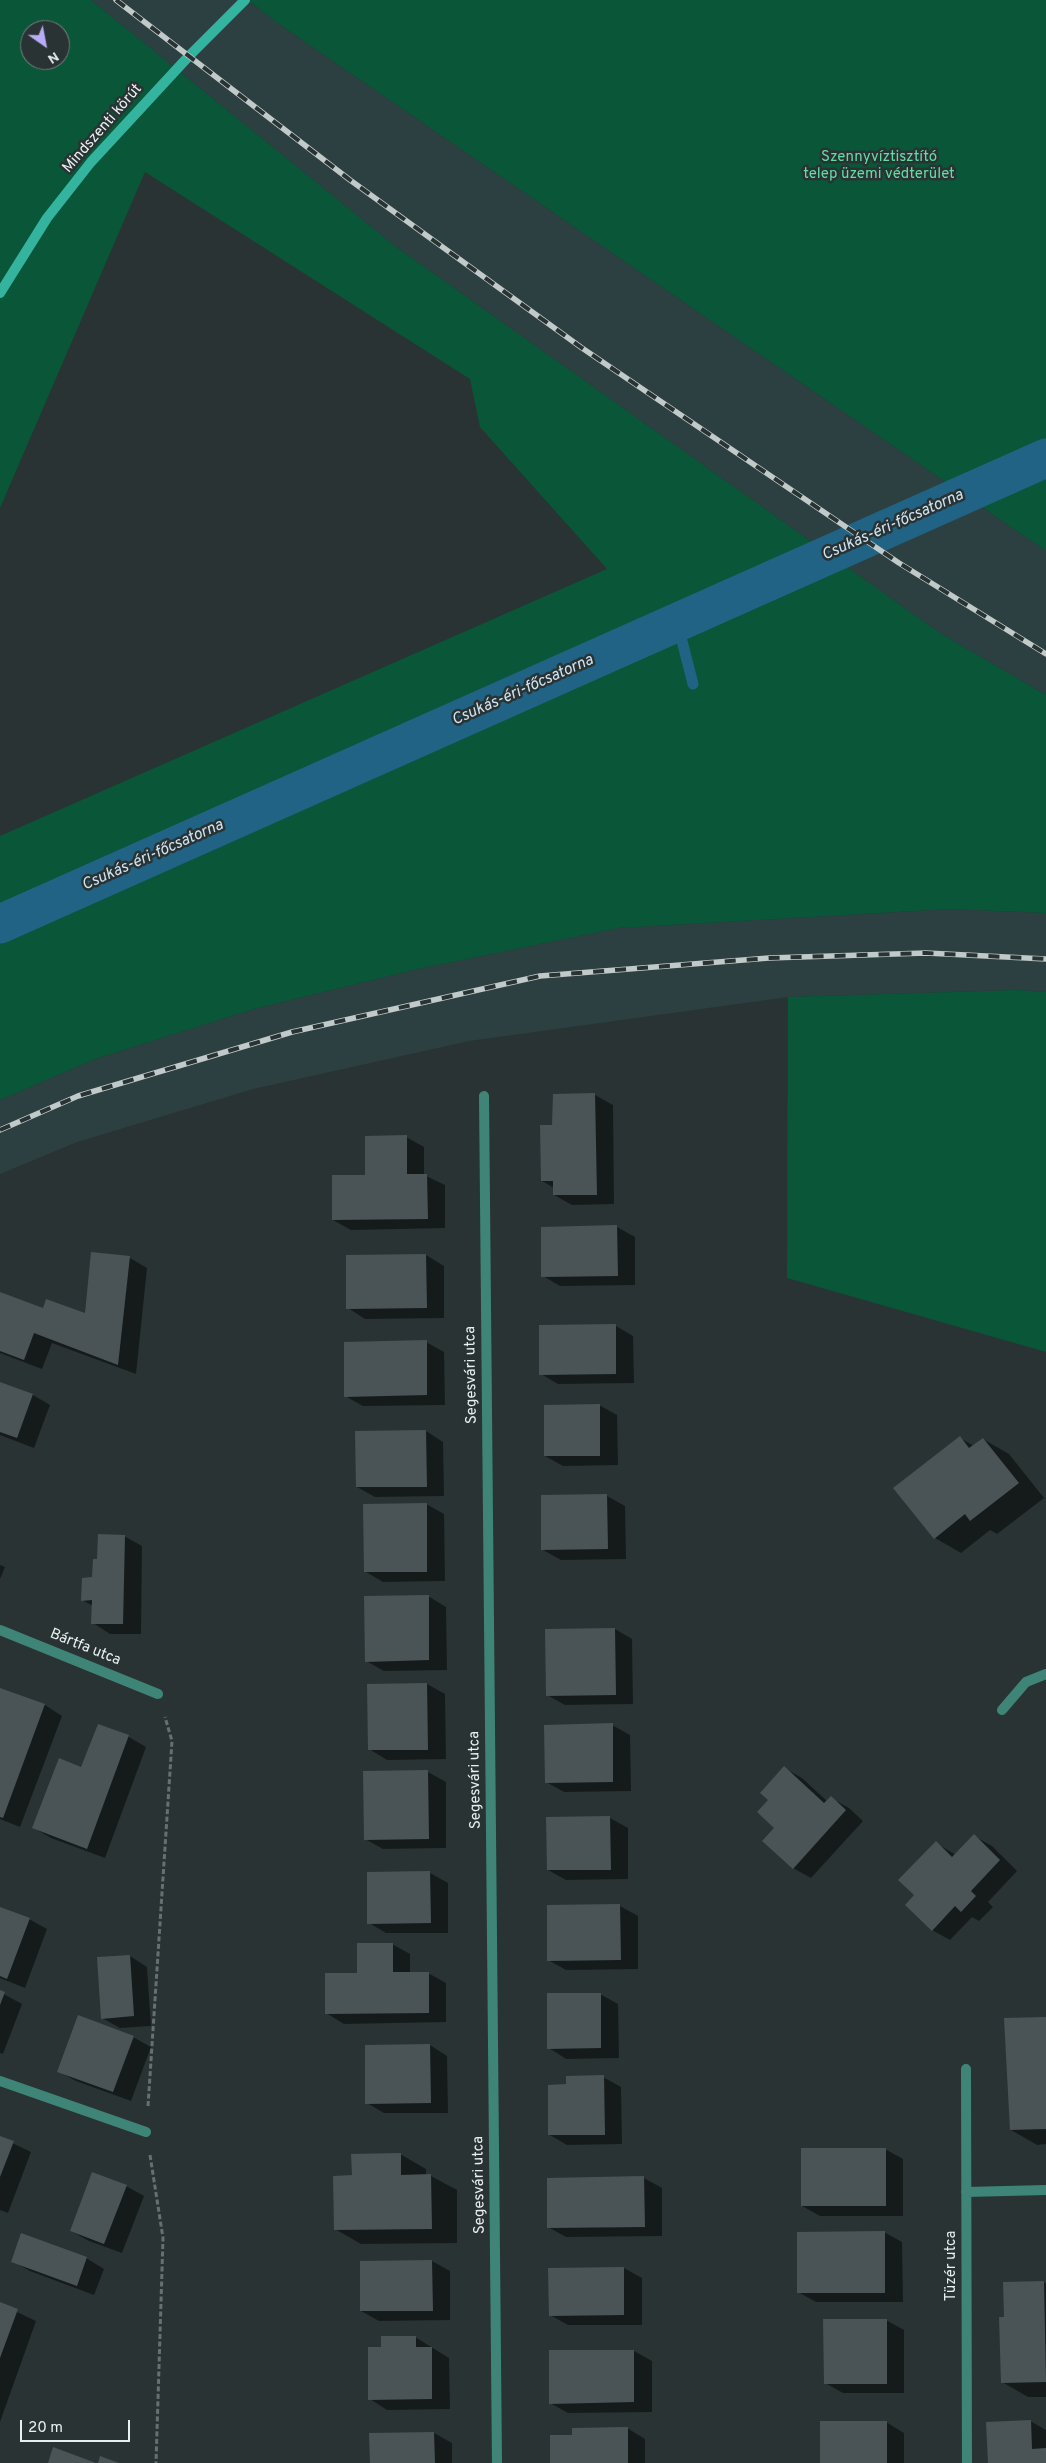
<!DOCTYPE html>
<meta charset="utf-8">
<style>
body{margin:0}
#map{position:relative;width:1046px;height:2463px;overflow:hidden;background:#293334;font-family:Overpass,sans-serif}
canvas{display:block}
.north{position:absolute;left:20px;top:20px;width:50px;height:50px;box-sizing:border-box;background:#293334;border:1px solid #757e7f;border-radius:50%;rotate:147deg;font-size:14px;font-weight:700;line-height:20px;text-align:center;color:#e8efef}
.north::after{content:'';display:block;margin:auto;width:18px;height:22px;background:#b8abf7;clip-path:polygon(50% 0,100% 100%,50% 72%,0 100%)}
.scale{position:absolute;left:20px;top:2420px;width:110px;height:22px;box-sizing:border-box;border:2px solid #e8efef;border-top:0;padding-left:6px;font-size:15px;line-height:18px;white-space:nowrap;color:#e8efef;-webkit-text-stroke:4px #293334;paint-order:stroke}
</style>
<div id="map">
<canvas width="1046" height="2463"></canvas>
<div class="north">N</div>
<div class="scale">20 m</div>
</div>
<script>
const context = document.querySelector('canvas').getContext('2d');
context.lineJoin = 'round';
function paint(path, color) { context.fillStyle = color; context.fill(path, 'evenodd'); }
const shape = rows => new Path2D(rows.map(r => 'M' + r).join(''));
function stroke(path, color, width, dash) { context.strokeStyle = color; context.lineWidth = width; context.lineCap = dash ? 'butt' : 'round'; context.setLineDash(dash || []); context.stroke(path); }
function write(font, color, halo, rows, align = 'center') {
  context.font = font + ' Overpass,sans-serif'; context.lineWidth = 5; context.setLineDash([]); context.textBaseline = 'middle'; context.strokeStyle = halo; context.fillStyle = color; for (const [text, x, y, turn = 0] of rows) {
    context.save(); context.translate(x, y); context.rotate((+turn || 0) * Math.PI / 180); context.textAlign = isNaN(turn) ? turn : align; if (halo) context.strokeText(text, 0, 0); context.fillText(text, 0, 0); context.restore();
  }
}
const built = shape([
 [91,0,248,0,276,22,1046,551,1046,695,940,633,395,246],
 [950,909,1046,913,1046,992,1017,990,788,997,469,1041,253,1089,77,1142,0,1174,0,1100,95,1059,254,1009,418,969,619,928]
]);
const green = shape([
 [0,0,91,0,395,246,940,633,1046,695,1046,913,950,909,619,928,418,969,254,1009,95,1059,0,1100,0,836,607,569,480,427,470,379,145,172,0,508],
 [30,30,60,30,60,60,30,60],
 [248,0,1046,0,1046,551,276,22],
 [1017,990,1046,992,1046,1352,787,1278,788,997]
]);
const shadow = shape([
 [595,1095,613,1105,614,1204,572,1205,554,1195,554,1188,542,1181,554,1126],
 [406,1137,424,1147,424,1175,445,1185,445,1228,351,1230,333,1220,366,1176],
 [617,1227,635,1237,635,1285,560,1286,543,1276],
 [426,1255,444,1266,444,1318,365,1319,348,1308,347,1257],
 [130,1258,147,1268,136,1374,52,1343,42,1369,0,1353,0,1294,44,1310,86,1315],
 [616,1326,633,1336,634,1383,558,1384,541,1374],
 [426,1342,444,1352,445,1405,363,1406,345,1396],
 [0,1383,33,1395,50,1405,34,1448,0,1435],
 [599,1405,617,1415,618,1465,563,1466,545,1456],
 [426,1431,443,1442,444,1496,375,1497,357,1487],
 [960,1438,974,1446,983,1439,1009,1454,1044,1498,997,1534,990,1530,961,1553,935,1538],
 [542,1496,607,1496,625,1506,626,1559,561,1560,543,1550],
 [426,1504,444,1514,445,1581,383,1582,366,1572],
 [124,1536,142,1546,141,1634,110,1634,93,1623,93,1606,82,1600,93,1579,99,1560],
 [0,1565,5,1567,0,1579],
 [428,1596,446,1607,447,1670,384,1671,366,1661],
 [615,1629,632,1639,633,1704,565,1705,547,1695],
 [427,1684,445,1694,446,1759,387,1760,369,1749,369,1685],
 [0,1689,45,1705,62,1716,20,1827,0,1819],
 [98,1725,129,1737,146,1747,105,1858,51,1838,34,1828,82,1768],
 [612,1725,630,1735,631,1791,564,1792,546,1782],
 [784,1768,802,1778,828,1802,831,1798,849,1808,863,1821,811,1878,793,1868,776,1828,770,1800],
 [428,1772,446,1782,446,1848,383,1849,365,1839],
 [548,1818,610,1818,628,1828,628,1879,566,1880,548,1870],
 [974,1836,992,1846,1017,1871,988,1902,993,1907,979,1921,972,1917,950,1940,932,1930,916,1895,936,1843,956,1855],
 [430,1873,448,1883,448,1933,386,1933,369,1923],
 [620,1906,638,1916,638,1969,566,1970,548,1960,548,1907],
 [0,1908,29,1919,47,1929,25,1988,0,1978],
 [392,1944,410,1954,410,1973,428,1973,446,1983,446,2022,344,2024,326,2013,359,1974],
 [130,1956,147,1967,151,2026,120,2028,102,2018],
 [0,1992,22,2004,3,2054,0,2053],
 [600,1994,618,2004,619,2058,566,2059,549,2048],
 [1046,2018,1046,2144,1037,2145,1011,2130],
 [133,2037,151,2047,131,2101,76,2081,58,2071],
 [430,2045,447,2056,448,2113,384,2113,367,2103],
 [603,2077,621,2087,622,2144,567,2145,550,2135,568,2086],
 [0,2137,31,2152,8,2213,0,2210],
 [885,2149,903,2159,903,2216,820,2216,802,2206],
 [400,2154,426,2169,426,2176,431,2176,457,2190,457,2243,361,2244,335,2229,353,2177],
 [644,2178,662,2188,662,2236,566,2237,548,2227],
 [126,2186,144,2196,122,2253,89,2241,71,2231],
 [884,2232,902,2242,903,2302,816,2302,798,2292],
 [86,2258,104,2269,94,2295,30,2271,12,2261],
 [432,2261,450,2271,450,2320,379,2321,361,2311],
 [624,2268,642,2278,642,2325,568,2325,550,2315],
 [1044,2282,1046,2284,1046,2397,1028,2397,1002,2382,1005,2319],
 [0,2304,36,2321,0,2422],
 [886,2320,904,2330,904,2393,843,2393,825,2383],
 [415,2337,449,2358,450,2409,387,2410,370,2399,382,2349],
 [634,2351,652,2361,652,2412,568,2413,550,2403],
 [1030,2421,1046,2430,1046,2463,989,2463],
 [886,2422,904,2433,904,2463,821,2463],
 [627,2428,645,2439,645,2463,552,2463,574,2436],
 [434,2433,452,2443,452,2463,371,2463,370,2434]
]);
const stream = shape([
 [674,624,682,641,693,684]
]);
const canal = shape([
 [0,924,1046,458]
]);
const building = shape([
 [595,1093,597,1195,553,1195,553,1181,541,1181,540,1125,552,1125,553,1094],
 [407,1135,407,1174,427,1174,428,1219,332,1220,332,1175,365,1175,365,1136],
 [617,1225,618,1276,541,1277,541,1227],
 [91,1252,130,1256,118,1365,34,1333,24,1360,0,1351,0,1292,43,1308,46,1299,85,1313],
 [426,1254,427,1308,346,1309,346,1255],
 [616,1324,616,1374,539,1375,539,1325],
 [427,1340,427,1395,344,1397,344,1342],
 [0,1382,33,1394,17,1438,0,1432],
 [600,1404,600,1456,544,1456,544,1405],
 [426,1430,427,1487,356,1487,355,1431],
 [960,1436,969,1448,983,1438,1019,1483,970,1521,965,1514,934,1539,893,1488],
 [607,1494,608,1549,541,1550,541,1495],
 [427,1503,427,1572,364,1572,363,1504],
 [98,1534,125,1535,123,1624,91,1624,92,1600,81,1601,82,1578,92,1577,93,1559,97,1559],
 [429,1595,429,1660,365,1662,364,1596],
 [615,1628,616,1695,546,1696,545,1629],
 [427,1683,428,1750,368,1750,367,1684],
 [0,1688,45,1704,3,1818,0,1817],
 [613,1723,613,1782,545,1783,544,1725],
 [98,1724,129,1735,87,1849,32,1828,59,1758,81,1767],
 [784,1766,824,1803,831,1796,846,1810,793,1869,762,1841,774,1828,757,1812,768,1800,760,1793],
 [428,1770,429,1839,364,1840,363,1771],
 [610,1816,611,1870,547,1870,546,1817],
 [974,1834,1000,1860,971,1891,976,1896,961,1912,955,1906,932,1931,905,1905,914,1895,898,1880,936,1841,952,1857],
 [430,1871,431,1923,367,1924,367,1872],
 [620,1904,621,1960,547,1961,547,1905],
 [0,1907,30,1918,7,1979,0,1976],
 [357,1943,393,1943,393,1972,429,1972,429,2013,325,2014,325,1973,357,1973],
 [130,1955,134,2016,101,2019,97,1957],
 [0,1990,5,1992,0,2005],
 [547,1993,601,1993,601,2048,547,2049],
 [78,2015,134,2036,113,2092,57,2072],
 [1046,2017,1046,2129,1010,2130,1004,2018],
 [430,2044,431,2103,365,2104,365,2045],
 [604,2075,605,2135,548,2135,548,2085,566,2084,566,2076],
 [0,2136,14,2141,0,2177],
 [801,2148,886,2148,886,2206,801,2206],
 [401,2153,401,2175,431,2174,432,2229,334,2230,333,2176,352,2175,351,2154],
 [92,2172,127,2185,104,2244,70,2231],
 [644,2176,645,2227,547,2228,547,2178],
 [885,2231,885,2293,797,2293,797,2232],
 [21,2233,87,2257,77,2286,11,2262],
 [432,2260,433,2311,360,2311,360,2261],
 [624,2267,624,2315,549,2316,548,2268],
 [1044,2281,1046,2382,1001,2383,999,2317,1004,2317,1003,2282],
 [0,2302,18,2309,0,2358],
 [823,2319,887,2319,887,2384,824,2384],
 [381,2336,416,2336,416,2347,432,2347,432,2399,368,2400,368,2347,381,2347],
 [549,2350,634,2350,634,2402,549,2404],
 [1031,2420,1032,2449,1046,2448,1046,2463,988,2463,986,2422],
 [820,2421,887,2421,887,2463,820,2463],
 [628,2427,628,2463,550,2463,550,2435,572,2435,572,2428],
 [434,2432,435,2463,370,2463,369,2433],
 [53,2447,96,2463,48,2463],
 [100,2456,119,2463,98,2463]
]);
const path = shape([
 [148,2106,172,1741,165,1717],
 [150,2155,163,2238,156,2463]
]);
const street = shape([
 [484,1096,497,2463],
 [0,1630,158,1694],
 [1002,1710,1026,1682,1046,1674],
 [966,2069,967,2463],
 [0,2081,146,2132],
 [966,2192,1046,2190]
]);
const secondary = shape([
 [0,293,47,218,91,162,188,57,245,0]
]);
const rail = shape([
 [116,0,350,180,582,348,899,563,1046,654],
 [0,1130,78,1096,292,1032,540,976,769,958,926,953,1046,959]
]);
const streetNames = [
 ["Mindszenti körút",103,129,-49],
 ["Segesvári utca",472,1375,-91],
 ["Bártfa utca",85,1648,22],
 ["Segesvári utca",476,1780,-91],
 ["Segesvári utca",480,2185,-91],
 ["Tüzér utca",952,2266,-90]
];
const parkNames = [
 ["Szennyvíztisztító",879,158],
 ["telep üzemi védterület",879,175]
];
const waterNames = [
 ["Csukás-éri-főcsatorna",893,526,-24],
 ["Csukás-éri-főcsatorna",523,691,-24],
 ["Csukás-éri-főcsatorna",153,856,-24]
];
paint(built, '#2d4041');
paint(green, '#0a5638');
paint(shadow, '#0007');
stroke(stream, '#206385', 11);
stroke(canal, '#206385', 39);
paint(building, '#4a5457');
stroke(path, '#677071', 3, [5, 2.5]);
stroke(street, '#3e8578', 10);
stroke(secondary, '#34b49f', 10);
stroke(rail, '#c1c9c9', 5.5);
stroke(rail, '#293334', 4, [11]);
write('15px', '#e8efef', '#293334', streetNames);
write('15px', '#63dca3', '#293334', parkNames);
write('italic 16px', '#d0e4f1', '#293334', waterNames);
</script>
